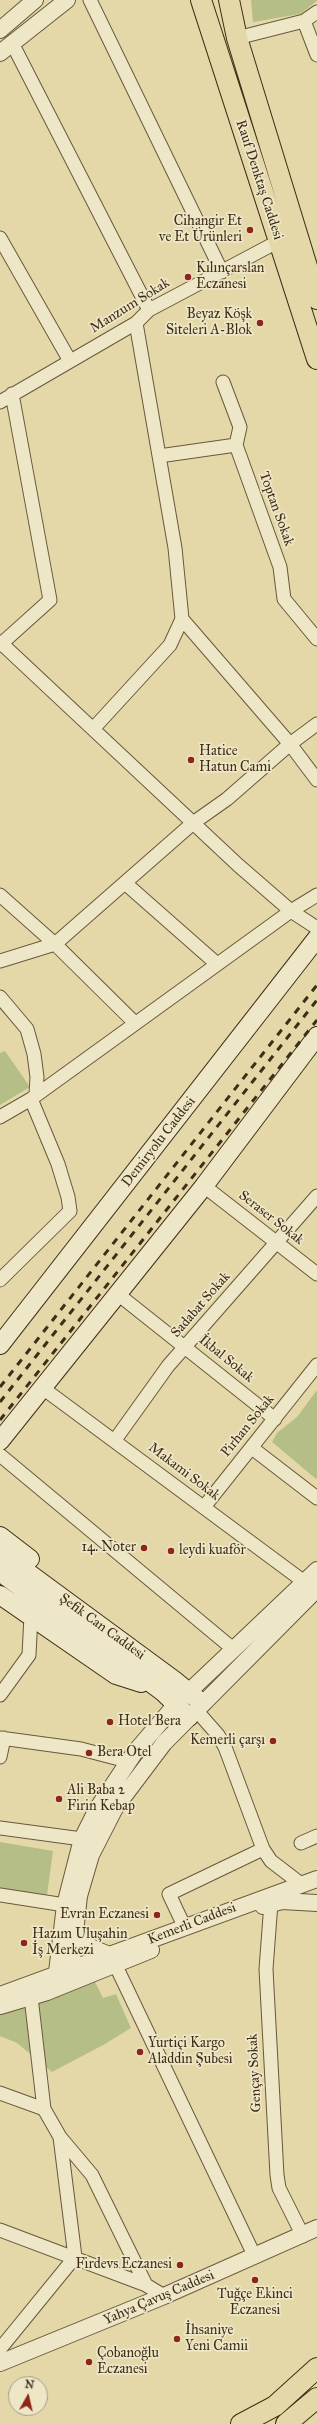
<!DOCTYPE html>
<meta charset="utf-8">
<style>
body{margin:0}
#map{position:relative;width:317px;height:2424px;overflow:hidden;background:#e4d8a9;font-family:"IM FELL Great Primer",serif}
canvas{display:block}
.north{position:absolute;left:8px;top:2376px;width:40px;height:40px;box-sizing:border-box;background:#ede6c7;border:1px solid #a89c81;border-radius:50%;rotate:8deg;font-size:11px;font-weight:700;line-height:16px;text-align:center;color:#402d18}
.north::after{content:'';display:block;margin:auto;width:14px;height:18px;background:#8f2418;clip-path:polygon(50% 0,100% 100%,50% 72%,0 100%)}
</style>
<div id="map">
<canvas width="317" height="2424"></canvas>
<div class="north">N</div>
</div>
<script>
const context = document.querySelector('canvas').getContext('2d');
context.lineJoin = 'round';
function paint(path, color) { context.fillStyle = color; context.fill(path, 'evenodd'); }
const shape = rows => new Path2D(rows.map(r => 'M' + r).join(''));
function stroke(path, color, width, dash) { context.strokeStyle = color; context.lineWidth = width; context.lineCap = dash ? 'butt' : 'round'; context.setLineDash(dash || []); context.stroke(path); }
function write(font, color, halo, rows, align = 'center') {
  context.font = font + ' "IM FELL Great Primer",serif'; context.lineWidth = 3.5; context.setLineDash([]); context.textBaseline = 'middle'; context.strokeStyle = halo; context.fillStyle = color; for (const [text, x, y, turn = 0] of rows) {
    context.save(); context.translate(x, y); context.rotate((+turn || 0) * Math.PI / 180); context.textAlign = isNaN(turn) ? turn : align; if (halo) context.strokeText(text, 0, 0); context.fillText(text, 0, 0); context.restore();
  }
}
const green = shape([
 [251,0,317,0,317,1,300,14,253,22],
 [5,1051,30,1087,0,1105,0,1053],
 [317,1390,317,1478,316,1479,272,1442,277,1433,297,1417],
 [0,1842,53,1851,47,1895,0,1888],
 [94,1980,103,1998,116,1994,131,2028,105,2044,52,2072,17,2043,0,2036,0,2009]
]);
const minor = shape([
 [90,0,222,272],
 [304,21,317,55],
 [237,38,304,21,317,12],
 [12,43,149,310],
 [0,238,70,361],
 [223,382,240,427,236,445,280,567,284,599,317,639],
 [0,402,136,323,149,310,279,241],
 [159,456,236,445],
 [182,619,290,744,317,780],
 [0,642,238,865,291,911,317,928],
 [0,645,50,600,12,394],
 [93,729,170,645,182,619,175,548,136,323],
 [125,883,217,964],
 [0,895,55,944,135,1023],
 [0,961,55,944,193,823,227,799,290,744,317,724],
 [0,997,27,1029,34,1054,37,1077,36,1094],
 [0,1117,31,1099,291,911,317,895],
 [204,1186,317,1274],
 [0,1280,70,1211,68,1197,58,1164,31,1099],
 [119,1295,275,1419],
 [44,1389,303,1581],
 [115,1440,168,1366,317,1196],
 [252,1448,317,1498],
 [0,1455,232,1648],
 [204,1507,317,1365],
 [0,1695,29,1655,31,1616],
 [196,1710,218,1735,225,1747,263,1849,271,1861,301,1884],
 [0,1738,81,1749,127,1761],
 [0,1757,4,1738],
 [0,1828,82,1839],
 [301,1843,317,1836],
 [0,1895,65,1905],
 [271,1903,266,1969,277,2175,279,2188,303,2236],
 [185,1928,169,1894,263,1849],
 [115,1964,255,2257],
 [0,2093,44,2109],
 [60,2137,92,2175,146,2285],
 [0,2230,146,2285,164,2296],
 [0,2349,75,2257,60,2137,44,2109,31,1997]
]);
const tertiary = shape([
 [0,30,35,0],
 [0,53,67,0],
 [263,1906,282,1901,317,1903],
 [74,1932,92,1948,107,1954],
 [71,1969,79,1896,91,1855,115,1808,164,1743,317,1589],
 [55,1989,65,1905,82,1839,97,1809,135,1752,177,1703,317,1570],
 [0,1995,317,1879],
 [0,2006,47,1992,151,1950],
 [0,2363,164,2296,317,2228]
]);
const secondary = shape([
 [0,1345,317,938],
 [0,1441,204,1186,317,1036],
 [0,1536,30,1559],
 [0,1552,174,1680,202,1703],
 [0,1572,163,1692,189,1717],
 [0,1595,116,1675,141,1683]
]);
const primary = shape([
 [201,0,317,359],
 [229,0,237,38,317,299],
 [241,2424,275,2406,317,2368],
 [286,2424,317,2398]
]);
const rail = shape([
 [0,1387,317,985],
 [0,1402,317,1000],
 [0,1420,317,1020]
]);
const markers = [
 [250,230,4,"#8f2418"],
 [188,277,4,"#8f2418"],
 [260,323,4,"#8f2418"],
 [191,760,4,"#8f2418"],
 [144,1548,4,"#8f2418"],
 [171,1551,4,"#8f2418"],
 [110,1722,4,"#8f2418"],
 [273,1741,4,"#8f2418"],
 [89,1753,4,"#8f2418"],
 [59,1799,4,"#8f2418"],
 [157,1915,4,"#8f2418"],
 [24,1943,4,"#8f2418"],
 [140,2052,4,"#8f2418"],
 [180,2265,4,"#8f2418"],
 [255,2280,4,"#8f2418"],
 [177,2339,4,"#8f2418"],
 [89,2362,4,"#8f2418"]
];
const streetNames = [
 ["Rauf Denktaş Caddesi",259,180,72],
 ["Manzum Sokak",130,306,-32],
 ["Toptan Sokak",276,509,70],
 ["Demiryolu Caddesi",159,1142,-52],
 ["Seraser Sokak",271,1218,38],
 ["Sadabat Sokak",201,1305,-49],
 ["İkbal Sokak",226,1359,39],
 ["Pirhan Sokak",248,1426,-51],
 ["Makami Sokak",184,1472,37],
 ["Şefik Can Caddesi",102,1627,36],
 ["Kemerli Caddesi",192,1924,-21],
 ["Gençay Sokak",255,2073,-93],
 ["Yahya Çavuş Caddesi",159,2298,-23]
];
const poiNames = [
 ["Cihangir Et",242,222,"right"],
 ["ve Et Ürünleri",242,238,"right"],
 ["Kılınçarslan",196,269],
 ["Eczanesi",196,285],
 ["Beyaz Köşk",252,315,"right"],
 ["Siteleri A-Blok",252,331,"right"],
 ["Hatice",199,752],
 ["Hatun Cami",199,768],
 ["14. Noter",136,1548,"right"],
 ["leydi kuaför",179,1551],
 ["Hotel Bera",118,1722],
 ["Kemerli çarşı",265,1741,"right"],
 ["Bera Otel",97,1753],
 ["Ali Baba 2",67,1791],
 ["Firin Kebap",67,1807],
 ["Evran Eczanesi",149,1915,"right"],
 ["Hazım Uluşahin",32,1935],
 ["İş Merkezi",32,1951],
 ["Yurtiçi Kargo",148,2044],
 ["Aladdin Şubesi",148,2060],
 ["Firdevs Eczanesi",172,2265,"right"],
 ["Tuğçe Ekinci",255,2295,"center"],
 ["Eczanesi",255,2311,"center"],
 ["İhsaniye",185,2331],
 ["Yeni Camii",185,2347],
 ["Çobanoğlu",97,2354],
 ["Eczanesi",97,2370]
];
paint(green, '#b6be87');
stroke(minor, '#69583c', 15);
stroke(tertiary, '#69583c', 18);
stroke(secondary, '#402d18', 20);
stroke(primary, '#402d18', 22);
stroke(minor, '#ede6c7', 13);
stroke(tertiary, '#ede6c7', 16);
stroke(secondary, '#ede6c7', 18);
stroke(primary, '#e4d8a9', 20);
stroke(rail, '#402d18', 3, [7, 7]);
for (const [x, y, r, color] of markers) { const dot = new Path2D(); dot.arc(x, y, r, 0, 2 * Math.PI); context.fillStyle = color; context.fill(dot); stroke(dot, '#ede6c7', 1.5); }
write('14px', '#402d18', '#ede6c7', streetNames);
write('14px', '#402d18', '#ede6c7', poiNames, 'left');
</script>
